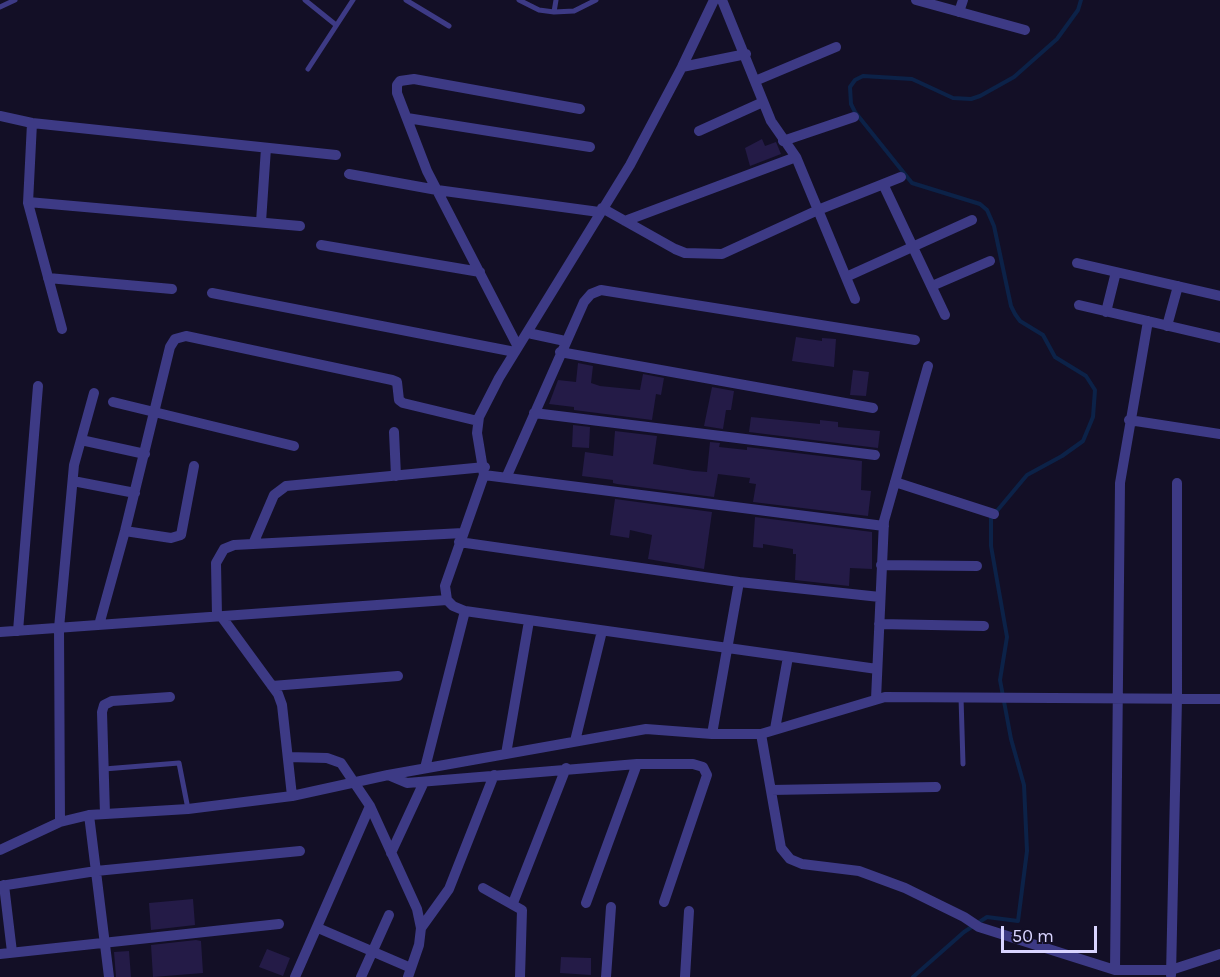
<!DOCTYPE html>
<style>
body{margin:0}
#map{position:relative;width:1220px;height:977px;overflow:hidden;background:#130f26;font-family:Karla,sans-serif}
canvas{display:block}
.scale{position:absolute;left:1001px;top:926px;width:96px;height:27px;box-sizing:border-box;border:3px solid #d9d4ff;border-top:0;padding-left:8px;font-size:18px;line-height:21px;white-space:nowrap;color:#d9d4ff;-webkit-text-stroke:4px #130f26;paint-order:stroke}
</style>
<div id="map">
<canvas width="1220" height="977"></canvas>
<div class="scale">50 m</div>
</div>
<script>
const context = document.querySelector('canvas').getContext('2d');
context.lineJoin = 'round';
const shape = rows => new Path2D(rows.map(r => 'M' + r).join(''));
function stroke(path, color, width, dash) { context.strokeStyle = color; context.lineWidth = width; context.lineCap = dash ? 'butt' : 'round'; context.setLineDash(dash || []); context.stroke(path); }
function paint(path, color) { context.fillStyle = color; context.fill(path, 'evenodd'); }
const stream = shape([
 [913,977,964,932,987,917,1018,921,1027,851,1024,785,1011,739,1000,680,1007,637,991,546,991,518,1027,475,1062,456,1083,441,1093,417,1095,390,1086,376,1055,357,1043,335,1020,321,1015,314,1011,306,994,226,987,210,980,204,912,183,855,112,851,104,850,87,855,80,863,76,912,79,953,98,971,99,980,96,1014,77,1057,39,1078,10,1081,0]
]);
const building = shape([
 [762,139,765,146,776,142,781,154,750,166,745,148],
 [796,337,822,341,822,338,836,339,834,367,792,361],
 [578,363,593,366,591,383,600,386,640,390,643,374,664,378,661,395,656,394,652,420,574,410,574,407,549,404,558,380,576,382],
 [853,370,869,372,866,396,850,395],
 [712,387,734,391,731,410,726,410,723,429,704,426],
 [751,417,820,424,820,420,838,422,838,427,880,431,878,448,749,432],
 [573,425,590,427,589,448,572,447],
 [615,431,657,436,653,464,694,471,707,472,710,442,720,443,719,447,747,450,747,447,862,461,861,490,871,491,868,516,753,502,756,484,749,483,750,478,718,474,714,497,617,484,613,483,613,480,582,476,585,452,613,456],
 [615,499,712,512,704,569,648,559,652,535,630,530,629,538,610,535],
 [755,517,872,532,872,569,850,568,849,586,795,580,796,554,793,554,793,549,763,544,763,548,753,547],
 [193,899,195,925,151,930,149,903],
 [196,940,201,941,203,973,153,977,151,945],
 [267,949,290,958,283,976,259,967],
 [129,951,131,977,116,977,114,952],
 [561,957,591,958,591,975,560,973]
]);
const service = shape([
 [305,0,336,25],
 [406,0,449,26],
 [519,0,539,10,554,12,574,11,596,0],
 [0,7,15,0],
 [554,12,556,0],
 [308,69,353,0],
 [961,697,963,764],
 [104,769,179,763,188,809]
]);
const minor = shape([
 [714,0,682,67,630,165,499,378,479,417,477,433,484,475,445,586,447,600,453,606,465,611,877,669],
 [722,0,771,121,796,157,855,299],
 [916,0,1025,30],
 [959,12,963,0],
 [682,67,746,54],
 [755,81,836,47],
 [0,116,32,123,336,155],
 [407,118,590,147],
 [32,123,28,203,62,329],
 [699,131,763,102],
 [783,141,854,117],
 [349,174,437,190,599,212],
 [883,184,945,315],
 [28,202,300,226],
 [602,208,675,249,685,253,722,254,818,210,901,177],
 [625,221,796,157],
 [261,222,266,148],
 [321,245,480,272],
 [1077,263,1220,296],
 [846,277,972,220],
 [48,278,172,289],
 [932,286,990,261],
 [212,293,515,352],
 [1079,305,1220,338],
 [1106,312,1116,272],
 [1167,326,1178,286],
 [528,333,565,341],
 [518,347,427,171,397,93,397,85,400,81,414,79,580,109],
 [560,352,873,408],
 [113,402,294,446],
 [534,413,875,455],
 [1129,420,1220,434],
 [394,432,396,476],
 [81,440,145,454],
 [484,475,884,526],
 [506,478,584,302,591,294,601,290,915,340],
 [73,481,135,493],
 [895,482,994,514],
 [125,531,171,538,181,535,194,466],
 [459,542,739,582,880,597],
 [253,544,274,495,286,486,485,467],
 [881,565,977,566],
 [217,616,216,563,224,549,234,545,463,533],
 [221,616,278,694,282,705,292,796],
 [879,624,984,626],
 [99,625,125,531,170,347,175,339,186,336,392,380,397,382,399,400,403,403,478,421],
 [18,631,38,386],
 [0,632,447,600],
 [272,686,398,676],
 [876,699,884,521,928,366],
 [775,729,788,657],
 [712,734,739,582],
 [761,734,781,848,790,859,802,864,859,871,905,888,964,917,979,927,1115,970,1171,970,1220,954],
 [575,741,602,631],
 [506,754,529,621],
 [288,757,327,758,341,763,370,806,417,909,421,928,419,945,408,977],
 [425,768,465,611],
 [388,775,407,783,637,764,693,764,703,767,707,775,664,902],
 [771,790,936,787],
 [105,814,102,712,104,705,112,701,170,697],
 [89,815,109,977],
 [60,822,59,628,74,465,94,393],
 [0,850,60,822,89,815,188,809,292,796,388,775,646,729,712,734,761,734,885,697,1220,699],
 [391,853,424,782],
 [4,885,12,952],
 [0,886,96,871,300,851],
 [483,888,522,910,520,977],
 [513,903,566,768],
 [586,903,637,764],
 [318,928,411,968],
 [421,928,449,889,494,775],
 [0,954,279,924],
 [1115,970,1120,483,1148,321],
 [1171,975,1177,699,1177,483],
 [295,977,370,806],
 [361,977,389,915],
 [606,977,611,907],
 [685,977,689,911]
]);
stroke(stream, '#0c2248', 4);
paint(building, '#241b47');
stroke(service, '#3d3a85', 5);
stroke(minor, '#3d3a85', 10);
</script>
